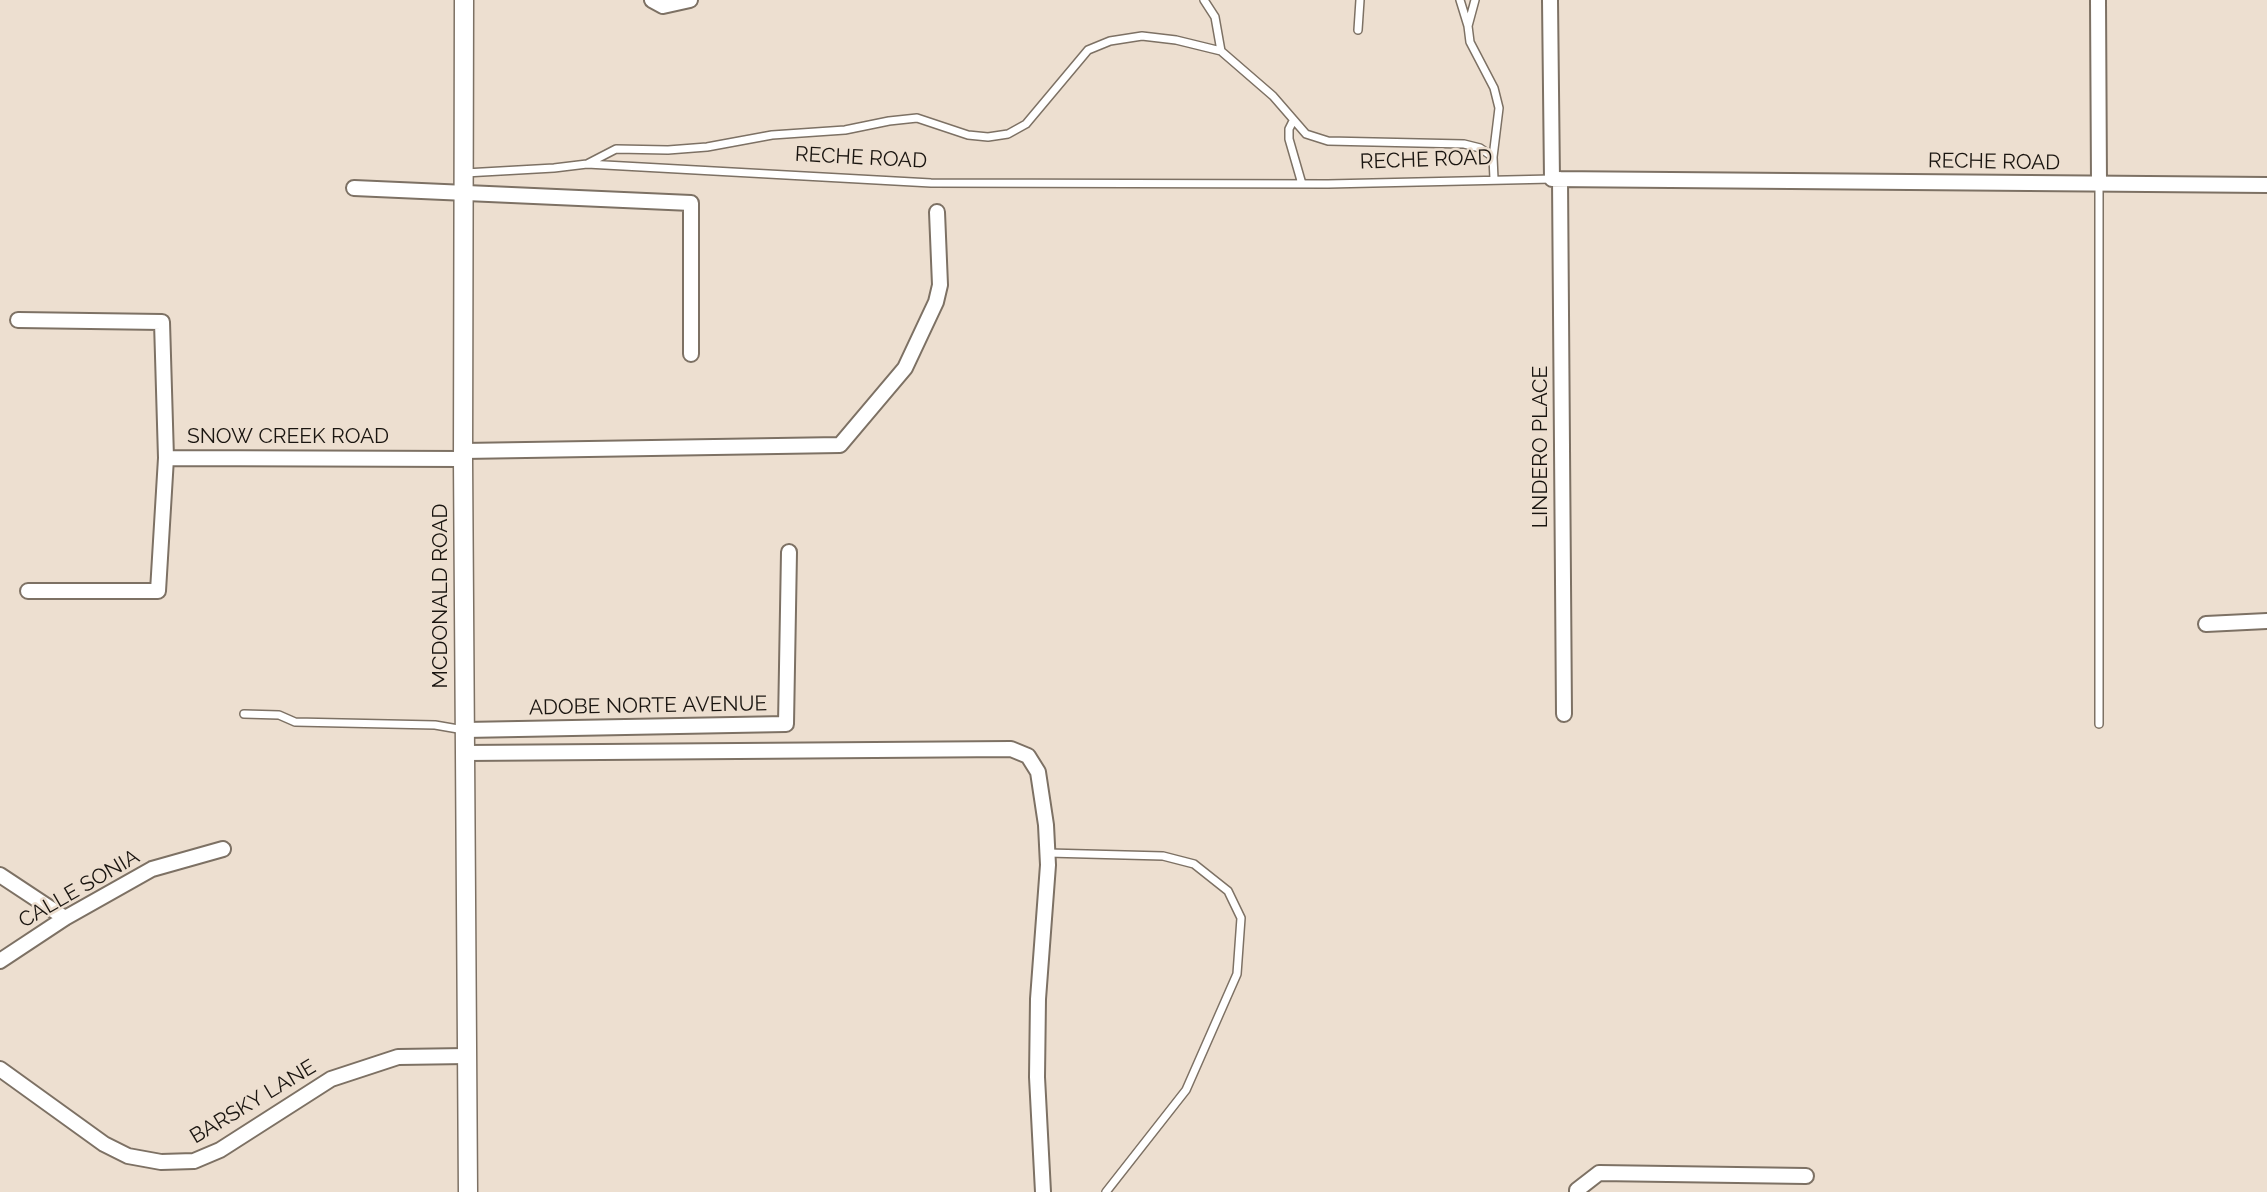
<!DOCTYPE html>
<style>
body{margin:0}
canvas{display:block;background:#eddfd0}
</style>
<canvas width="2267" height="1192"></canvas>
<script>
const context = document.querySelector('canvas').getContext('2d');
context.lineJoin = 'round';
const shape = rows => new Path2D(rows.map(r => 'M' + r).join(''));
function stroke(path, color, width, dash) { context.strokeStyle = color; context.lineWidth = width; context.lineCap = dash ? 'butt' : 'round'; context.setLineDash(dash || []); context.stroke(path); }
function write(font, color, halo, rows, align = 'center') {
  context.font = font + ' Raleway,sans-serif'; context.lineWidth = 5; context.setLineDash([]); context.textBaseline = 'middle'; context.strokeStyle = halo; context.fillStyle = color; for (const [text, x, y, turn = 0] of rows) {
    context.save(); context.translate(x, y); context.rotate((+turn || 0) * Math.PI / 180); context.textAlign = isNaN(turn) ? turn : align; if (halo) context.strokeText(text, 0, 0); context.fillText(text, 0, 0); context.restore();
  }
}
const service = shape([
 [1204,0,1215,17,1221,51,1273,96,1306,134,1328,141,1464,144,1480,148,1493,157,1494,179],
 [1460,0,1468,26],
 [1475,0,1468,26,1470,42,1494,88,1499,108,1493,157],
 [1358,30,1360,0],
 [1293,121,1289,129,1289,139,1302,184],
 [587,164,931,183,1328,184,1552,179],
 [465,173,554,168,587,164,616,149,668,150,707,147,772,135,845,130,889,121,917,118,968,135,988,137,1008,134,1026,124,1088,50,1110,41,1142,36,1176,40,1221,51],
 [2099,184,2099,724],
 [244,714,279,715,295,722,435,725,464,730],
 [1048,853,1163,856,1194,864,1228,891,1241,918,1237,974,1186,1090,1106,1192]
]);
const minor = shape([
 [652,0,663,6,690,0],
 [1550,0,1552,179,2267,185],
 [2098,0,2099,184],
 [1560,179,1564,714],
 [354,188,691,203,691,354],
 [18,320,162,322,166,458],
 [463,451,840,445,905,368,936,302,940,285,937,212],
 [28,591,158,591,166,458,463,459],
 [2206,624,2267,621],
 [465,730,786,724,789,552],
 [465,753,1011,749,1028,756,1038,772,1046,825,1048,865,1038,999,1037,1077,1043,1192],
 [0,875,65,918],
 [0,961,65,918,152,869,223,849],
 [0,1069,104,1144,128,1156,161,1162,194,1161,220,1150,331,1079,398,1057,467,1056],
 [1577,1192,1577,1190,1599,1173,1806,1176]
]);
const tertiary = shape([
 [464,0,463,459,468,1192]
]);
const streetNames = [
 ["RECHE ROAD",861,158,3],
 ["RECHE ROAD",1426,160,-2],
 ["RECHE ROAD",1994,162,1],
 ["SNOW CREEK ROAD",288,437],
 ["LINDERO PLACE",1541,447,-90],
 ["MCDONALD ROAD",441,596,-90],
 ["ADOBE NORTE AVENUE",648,706,-1],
 ["CALLE SONIA",79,889,-30],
 ["BARSKY LANE",253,1102,-31]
];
stroke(service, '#7d7164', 10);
stroke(minor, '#7d7164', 18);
stroke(tertiary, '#7d7164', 21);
stroke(service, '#fff', 7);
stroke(minor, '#fff', 14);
stroke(tertiary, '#fff', 18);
write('21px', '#1a1510', '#eddfd0', streetNames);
</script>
